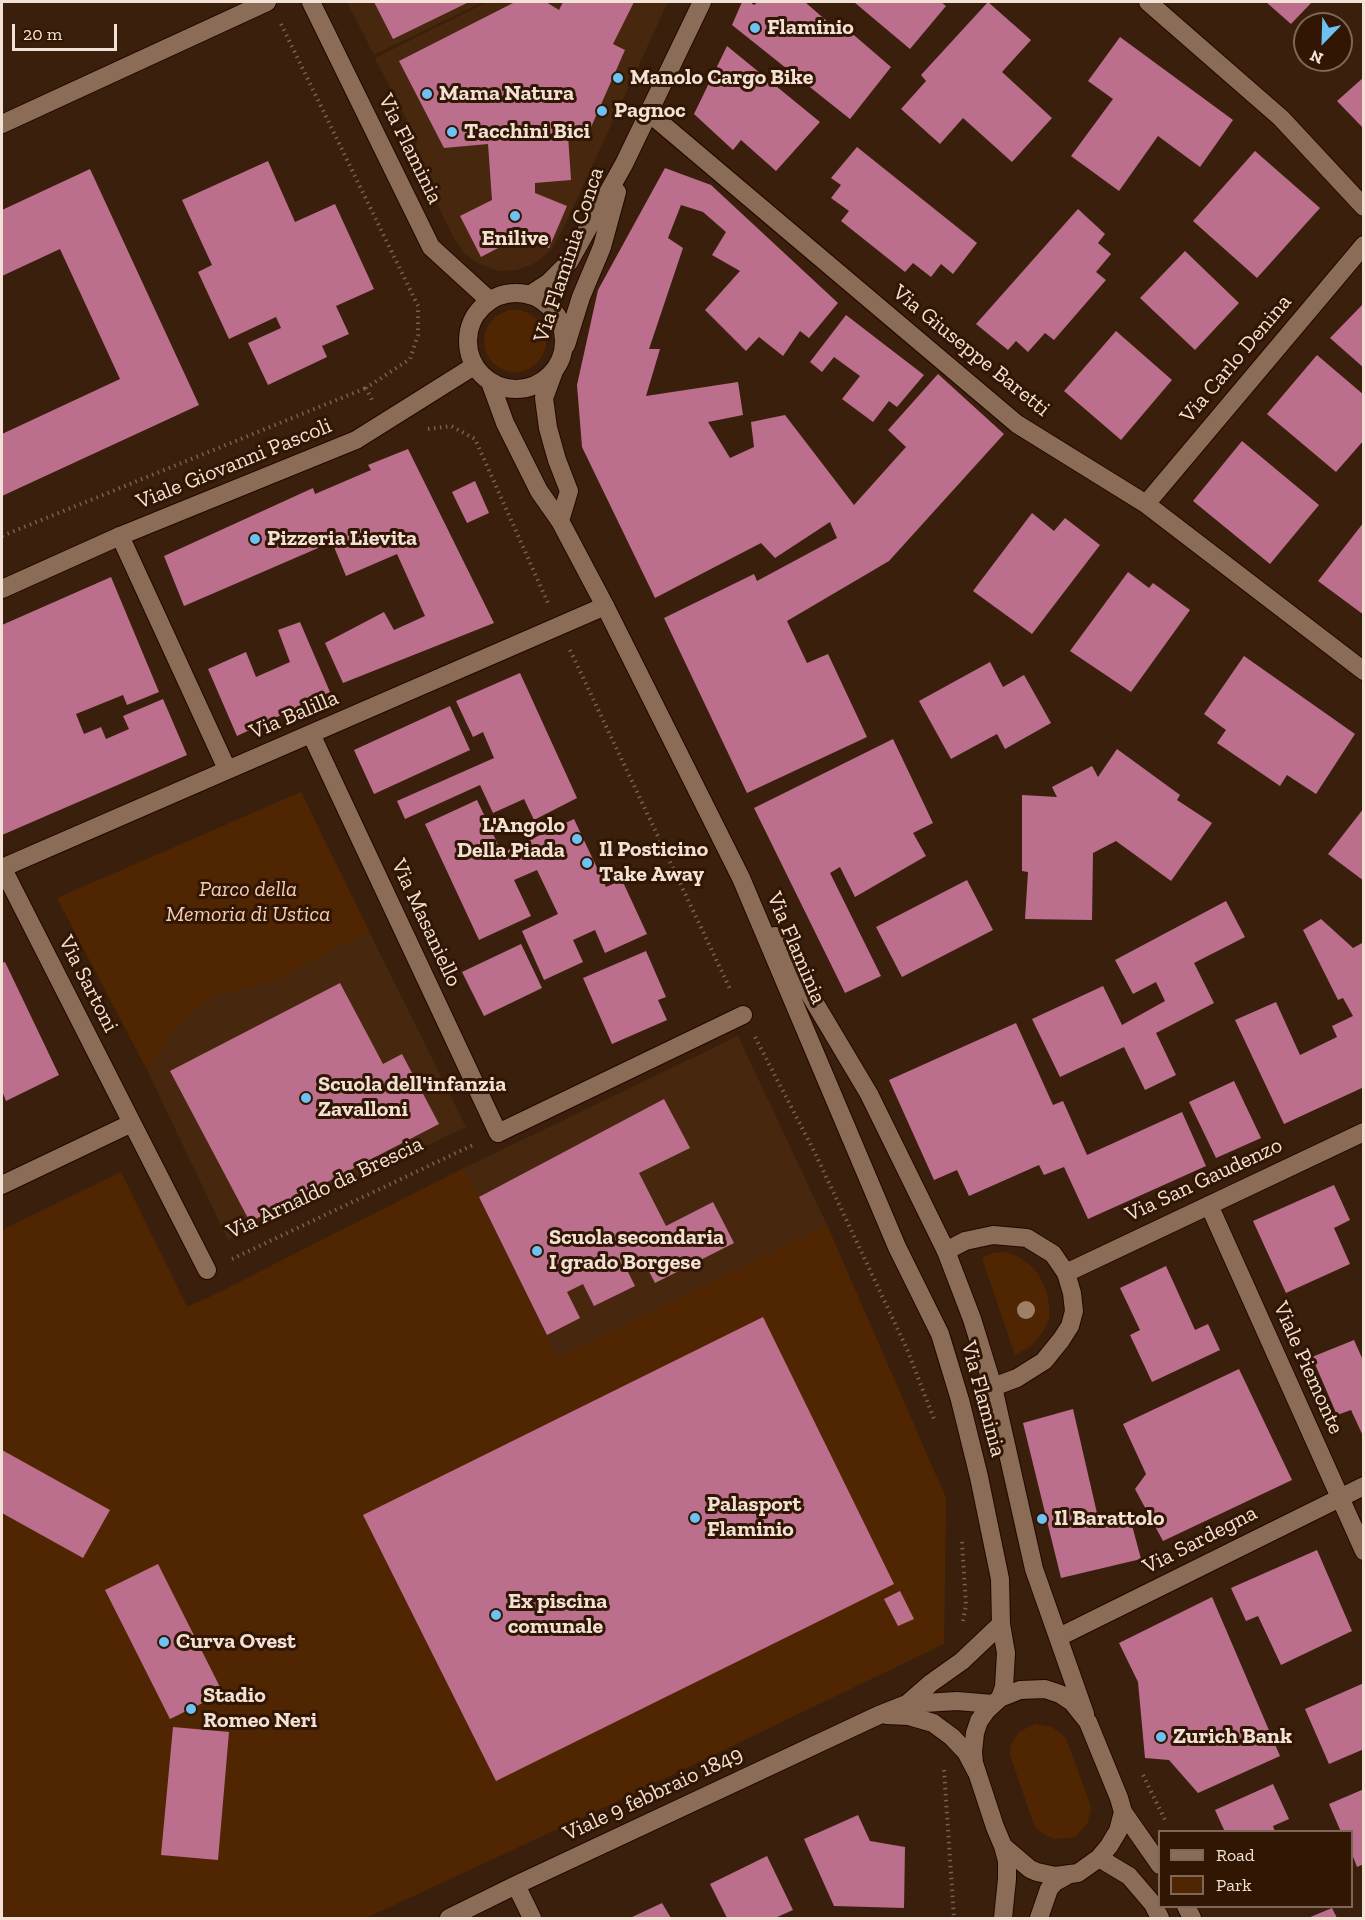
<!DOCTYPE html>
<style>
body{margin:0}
#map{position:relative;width:1365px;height:1920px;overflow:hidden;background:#3a200c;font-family:"Zilla Slab",serif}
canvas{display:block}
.frame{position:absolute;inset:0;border:3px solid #f3e1d5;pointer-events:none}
.legend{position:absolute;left:1158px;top:1830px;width:195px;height:78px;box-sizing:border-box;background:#301603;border:2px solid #7e6757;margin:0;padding:8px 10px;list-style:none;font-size:18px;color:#f3e1d5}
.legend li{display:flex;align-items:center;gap:12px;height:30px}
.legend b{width:30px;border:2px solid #7e6757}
.north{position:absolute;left:1293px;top:12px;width:60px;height:60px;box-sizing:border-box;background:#301603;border:2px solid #7e6757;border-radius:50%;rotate:203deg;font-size:16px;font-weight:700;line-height:24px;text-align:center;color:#f3e1d5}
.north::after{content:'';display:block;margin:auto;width:21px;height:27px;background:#6dc2f3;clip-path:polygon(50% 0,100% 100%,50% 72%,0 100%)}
.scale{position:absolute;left:12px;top:24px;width:105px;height:27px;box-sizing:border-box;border:3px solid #f3e1d5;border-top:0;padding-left:8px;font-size:18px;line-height:21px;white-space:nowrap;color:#f3e1d5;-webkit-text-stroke:4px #301603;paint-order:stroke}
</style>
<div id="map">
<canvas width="1365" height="1920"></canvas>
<div class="frame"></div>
<ul class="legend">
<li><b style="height:8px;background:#8b6c56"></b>Road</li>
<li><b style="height:16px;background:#502602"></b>Park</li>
</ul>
<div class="north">N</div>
<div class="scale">20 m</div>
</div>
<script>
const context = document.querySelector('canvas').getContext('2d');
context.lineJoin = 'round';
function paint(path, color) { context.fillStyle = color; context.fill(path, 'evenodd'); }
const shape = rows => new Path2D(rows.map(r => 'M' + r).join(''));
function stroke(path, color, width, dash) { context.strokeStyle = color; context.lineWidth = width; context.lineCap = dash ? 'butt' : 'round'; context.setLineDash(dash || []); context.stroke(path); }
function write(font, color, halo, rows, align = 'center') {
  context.font = font + ' "Zilla Slab",serif'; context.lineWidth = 6; context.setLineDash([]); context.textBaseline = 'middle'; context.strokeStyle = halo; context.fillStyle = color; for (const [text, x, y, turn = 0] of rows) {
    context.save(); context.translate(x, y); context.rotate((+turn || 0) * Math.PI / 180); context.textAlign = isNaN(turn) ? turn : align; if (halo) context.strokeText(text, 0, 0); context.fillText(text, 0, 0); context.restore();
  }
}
const built = shape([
 [347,2,483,2,374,55],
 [487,2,668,2,563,229,551,250,535,263,517,270,498,271,479,264,464,253,453,236,409,147,418,142,375,58],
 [369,931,466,1127,228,1240,147,1070,176,1025,215,996,275,980],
 [738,1036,827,1225,557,1358,249,1277,464,1168]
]);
const green = shape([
 '484 341a31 31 0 1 1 62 0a31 31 0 1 1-62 0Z',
 [301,792,369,931,275,980,215,996,176,1025,147,1070,57,898],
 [464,1168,557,1358,827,1225,946,1498,944,1644,605,1807,366,1918,2,1918,2,1230,121,1172,187,1307,218,1293],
 [1005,1252,1017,1256,1030,1265,1039,1275,1046,1290,1049,1305,1049,1319,1042,1333,1031,1346,1015,1355,982,1258,993,1253],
 [1035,1724,1052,1727,1066,1738,1089,1801,1091,1810,1087,1824,1076,1836,1068,1838,1053,1839,1039,1831,1034,1825,1010,1755,1010,1747,1019,1732]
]);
const building = shape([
 [374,2,469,2,393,39],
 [515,2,546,2,559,10,563,2,634,2,613,44,625,50,588,134,568,135,571,180,535,183,535,193,567,206,549,248,521,236,481,257,460,216,492,200,488,144,444,148,399,61],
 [742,2,750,2,754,5,758,2,805,2,837,30,841,24,891,67,850,119,732,25],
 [854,2,941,2,946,6,910,49],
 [988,2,1031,40,1002,72,1052,118,1012,162,963,118,940,144,901,109,926,81,921,75],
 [1266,2,1312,2,1291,24],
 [1120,37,1233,120,1200,167,1158,136,1119,191,1071,156,1113,99,1088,81],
 [727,46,820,122,776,171,741,140,733,150,694,114],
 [1364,77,1364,129,1337,101],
 [857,147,977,243,953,274,941,264,931,277,913,263,905,272,841,221,849,211,831,198,841,185,831,178],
 [1255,151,1320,208,1257,278,1193,221],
 [268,161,295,222,335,204,374,289,336,306,349,334,322,346,327,357,268,385,248,343,281,328,276,317,229,339,198,272,212,265,182,200],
 [665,168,711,185,838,303,809,338,800,331,783,356,759,337,746,351,705,310,740,271,712,255,726,232,703,212,681,205,668,238,683,248,649,349,660,349,646,396,738,382,743,415,708,422,730,458,754,447,751,422,785,415,854,505,906,447,888,430,938,374,1004,434,889,561,787,621,807,663,828,654,867,737,747,793,664,618,754,574,757,581,837,538,830,522,775,558,761,543,655,598,582,447,577,385,598,290],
 [90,169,199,405,2,496,2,434,120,379,60,249,2,276,2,210],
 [1078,209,1105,234,1098,243,1111,254,1096,272,1106,280,1054,340,1045,333,1028,352,1016,341,1008,350,976,324],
 [1185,251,1239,303,1195,350,1140,298],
 [1364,303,1364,368,1330,338],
 [846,315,924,375,897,407,889,401,873,422,842,399,860,376,834,357,822,372,810,362],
 [1116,331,1172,380,1121,440,1064,391],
 [1317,355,1364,395,1364,440,1336,472,1267,414],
 [1242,441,1319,505,1270,564,1193,501],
 [408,449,494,623,343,683,325,643,384,612,394,630,425,616,397,554,346,576,332,542,184,606,164,556,313,488,315,494,371,470,368,465],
 [475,481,489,513,467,523,452,492],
 [1032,513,1054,531,1065,518,1100,545,1032,634,973,591],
 [1364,522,1364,615,1318,581],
 [1128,572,1149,588,1153,583,1190,610,1131,692,1070,651],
 [111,577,159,692,127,705,123,695,76,714,84,734,101,727,106,739,129,729,123,716,163,699,187,755,2,835,2,625],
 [300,622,330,692,237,736,208,669,246,652,256,677,290,662,278,630],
 [1244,656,1355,734,1316,794,1287,775,1280,786,1217,743,1226,730,1204,714],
 [990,662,1003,687,1024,675,1051,723,1005,749,997,734,951,759,919,701],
 [520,673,577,798,534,820,524,799,493,813,480,785,405,819,397,801,494,758,483,732,473,737,456,701],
 [450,706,470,750,374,794,354,750],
 [893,739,933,823,913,833,926,856,855,897,840,867,830,873,881,976,845,993,754,808],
 [1117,749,1180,795,1177,800,1212,823,1171,881,1116,841,1093,853,1092,920,1025,919,1028,872,1022,871,1022,795,1057,797,1052,787,1092,766,1098,777],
 [477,800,502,853,574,819,606,887,622,880,647,934,605,953,595,930,573,940,583,962,544,980,522,931,558,914,537,870,514,880,531,916,479,940,425,824],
 [1364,808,1364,881,1328,854],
 [967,880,993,930,902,977,876,927],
 [1226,901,1245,937,1194,963,1214,1003,1156,1033,1176,1075,1145,1090,1124,1047,1060,1077,1032,1019,1103,986,1122,1025,1165,1001,1156,982,1133,994,1115,960],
 [1321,919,1353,948,1364,942,1364,1087,1284,1124,1235,1020,1276,1002,1300,1055,1337,1037,1332,1026,1353,1016,1343,998,1338,1000,1303,930],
 [521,944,542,988,484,1016,462,972],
 [646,951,666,997,658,1000,667,1020,612,1044,583,978],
 [5,962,59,1075,6,1101,2,1091,2,963],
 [340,983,383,1064,402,1054,439,1124,250,1222,170,1071],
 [1016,1023,1053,1105,1063,1101,1087,1155,1182,1112,1206,1166,1088,1219,1064,1167,1044,1175,1039,1165,969,1196,957,1170,934,1180,889,1080],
 [1234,1081,1261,1138,1216,1158,1189,1102],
 [664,1099,690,1148,639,1173,666,1226,713,1202,734,1243,655,1283,641,1256,624,1264,635,1286,594,1306,583,1284,567,1292,580,1318,547,1335,479,1197],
 [1334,1185,1350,1220,1334,1228,1350,1264,1286,1293,1253,1221],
 [1166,1266,1195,1330,1208,1324,1220,1350,1152,1382,1130,1335,1140,1330,1120,1288],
 [763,1317,894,1584,496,1781,363,1515],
 [1354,1340,1362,1358,1364,1358,1364,1438,1351,1410,1337,1415,1312,1357],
 [1239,1369,1292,1480,1163,1541,1135,1489,1146,1474,1123,1424],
 [1073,1409,1099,1522,1129,1514,1141,1559,1061,1578,1023,1423],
 [2,1450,110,1510,83,1558,2,1513],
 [1317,1550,1352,1631,1281,1665,1258,1616,1246,1621,1231,1588],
 [158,1564,223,1693,170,1719,105,1590],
 [900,1591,914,1619,898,1626,884,1599],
 [1212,1597,1280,1756,1198,1793,1169,1760,1145,1758,1138,1682,1119,1643],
 [1364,1683,1364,1749,1329,1764,1305,1709],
 [173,1727,229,1732,218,1860,161,1855],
 [1273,1784,1289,1819,1273,1826,1275,1832,1225,1832,1215,1810],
 [1364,1789,1364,1864,1357,1867,1352,1854,1352,1832,1341,1832,1329,1804],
 [858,1815,870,1841,905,1847,904,1908,834,1906,804,1839],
 [767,1856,793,1910,775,1918,727,1918,710,1884],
 [662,1903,671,1918,630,1918],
 [1332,1908,1337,1918,1308,1918]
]);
const path = shape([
 [281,24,418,306,418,335,410,359,366,388,372,400],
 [428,429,451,426,475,439,548,603],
 [2,536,366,388],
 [570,650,731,991],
 [755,1037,814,1151,907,1349,934,1419],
 [232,1259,475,1144],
 [962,1542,966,1605,963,1621],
 [944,1770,954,1918],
 [1143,1775,1165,1820]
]);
const street = shape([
 [1148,2,1281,118,1364,207],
 [648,112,1017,424,1146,504,1364,671],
 [2,124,267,2],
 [1146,504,1364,245],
 [120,536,227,769],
 [311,734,498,1133,743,1015],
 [2,867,132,1123],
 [2,868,605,606],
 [2,1185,132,1123,207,1270],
 [1209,1205,1364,1551],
 [946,1251,965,1241,993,1235,1027,1238,1053,1254,1066,1273,1072,1293,1074,1311,1070,1326,1061,1340,1044,1361,1017,1378,993,1387],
 [1066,1273,1364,1132],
 [1059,1637,1364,1486],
 [907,1704,957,1701,993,1704],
 [886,1715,909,1716,933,1723,952,1737,966,1752,976,1771],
 [516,1885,532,1918],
 [449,1918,516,1885,879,1715,907,1704,931,1683,962,1661,1001,1624]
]);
const secondary = shape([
 [311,2,431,247,489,300],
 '468 341a48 48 0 1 1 96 0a48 48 0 1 1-96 0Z',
 [531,294,548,283,569,262,624,164,702,2],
 [566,345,581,297,602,247,617,192],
 [554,371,544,398,548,428,557,460,569,491,560,521],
 [490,382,505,423,539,491,560,521,605,606,741,878,897,1247,940,1334,960,1400,979,1477,1000,1579,1001,1624,1006,1653,1004,1687,1000,1698,986,1711,979,1721,975,1733,973,1752,974,1763,995,1827,1003,1846,1030,1869,1037,1872,1055,1876,1078,1873,1099,1858,1109,1846,1118,1831,1123,1812,1119,1798,1088,1722,1072,1702,1060,1694,1045,1689,1020,1690,1000,1698],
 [2,589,120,536,356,440,474,366],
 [775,936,869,1094,946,1251,972,1319,993,1387,1034,1569,1085,1714],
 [1123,1812,1160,1865],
 [1099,1858,1129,1876,1153,1904,1160,1918],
 [1186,1906,1192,1918],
 [1003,1918,1007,1879,1007,1861,1003,1846],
 [1039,1918,1049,1889,1055,1882,1066,1876]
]);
const trees = [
 [1026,1310]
];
const markers = [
 [755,28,6,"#6dc2f3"],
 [618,78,6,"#6dc2f3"],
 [427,94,6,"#6dc2f3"],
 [602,111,6,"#6dc2f3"],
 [452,132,6,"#6dc2f3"],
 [515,216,6,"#6dc2f3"],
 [255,539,6,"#6dc2f3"],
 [577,839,6,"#6dc2f3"],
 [587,863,6,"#6dc2f3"],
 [306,1098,6,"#6dc2f3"],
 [537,1251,6,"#6dc2f3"],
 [695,1518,6,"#6dc2f3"],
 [1042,1519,6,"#6dc2f3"],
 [496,1615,6,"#6dc2f3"],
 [164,1642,6,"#6dc2f3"],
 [191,1709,6,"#6dc2f3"],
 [1161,1737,6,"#6dc2f3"]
];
const poiNames = [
 ["Flaminio",767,28],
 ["Manolo Cargo Bike",630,78],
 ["Mama Natura",439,94],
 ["Pagnoc",614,111],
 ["Tacchini Bici",464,132],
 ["Enilive",515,239,"center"],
 ["Pizzeria Lievita",267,539],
 ["L'Angolo",565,826,"right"],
 ["Della Piada",565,851,"right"],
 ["Il Posticino",599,850],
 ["Take Away",599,875],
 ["Scuola dell'infanzia",318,1085],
 ["Zavalloni",318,1110],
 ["Scuola secondaria",549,1238],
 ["I grado Borgese",549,1263],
 ["Palasport",707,1505],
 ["Flaminio",707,1530],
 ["Il Barattolo",1054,1519],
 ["Ex piscina",508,1602],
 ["comunale",508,1627],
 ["Curva Ovest",176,1642],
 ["Stadio",203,1696],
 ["Romeo Neri",203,1721],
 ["Zurich Bank",1173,1737]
];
const streetNames = [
 ["Via Flaminia",410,149,64],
 ["Via Flaminia Conca",569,255,-72],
 ["Via Giuseppe Baretti",971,351,39],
 ["Via Carlo Denina",1236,359,-50],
 ["Viale Giovanni Pascoli",234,464,-22],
 ["Via Balilla",294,715,-23],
 ["Via Masaniello",426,923,65],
 ["Via Flaminia",796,948,67],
 ["Via Sartoni",88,984,63],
 ["Via San Gaudenzo",1204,1180,-25],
 ["Via Arnaldo da Brescia",325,1188,-25],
 ["Viale Piemonte",1308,1368,66],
 ["Via Flaminia",983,1399,75],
 ["Via Sardegna",1200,1540,-27],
 ["Viale 9 febbraio 1849",653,1794,-25]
];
const parkNames = [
 ["Parco della",248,890],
 ["Memoria di Ustica",248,915]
];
paint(built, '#47270e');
paint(green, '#502602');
paint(building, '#bc6e8d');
stroke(street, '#200800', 20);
stroke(secondary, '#200800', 20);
stroke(path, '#786150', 4, [1.5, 4.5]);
stroke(street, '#8b6c56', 18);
stroke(secondary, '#8b6c56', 18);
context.fillStyle = '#a07f68';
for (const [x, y] of trees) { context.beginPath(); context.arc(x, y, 9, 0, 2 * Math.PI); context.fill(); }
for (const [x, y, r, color] of markers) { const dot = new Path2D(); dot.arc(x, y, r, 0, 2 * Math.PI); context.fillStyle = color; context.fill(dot); stroke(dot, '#301603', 2); }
write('bold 22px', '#f3e1d5', '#301603', poiNames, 'left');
write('22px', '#f3e1d5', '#301603', streetNames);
write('italic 22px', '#f3cdb4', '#301603', parkNames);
</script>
